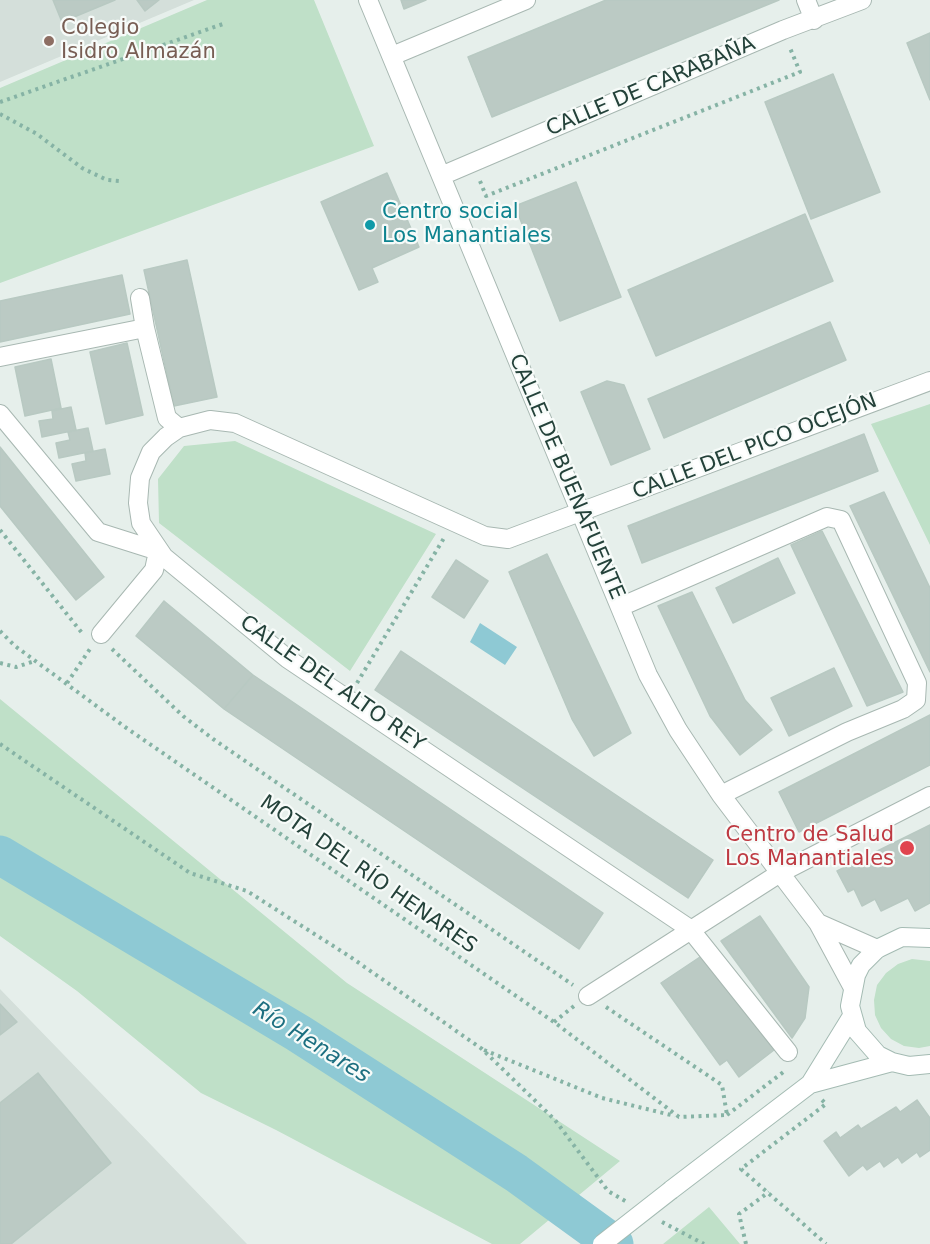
<!DOCTYPE html>
<meta charset="utf-8">
<style>
body{margin:0}
canvas{display:block;background:#e6efeb}
</style>
<canvas width="930" height="1244"></canvas>
<script>
const context = document.querySelector('canvas').getContext('2d');
context.lineJoin = 'round';
function paint(path, color) { context.fillStyle = color; context.fill(path, 'evenodd'); }
const shape = rows => new Path2D(rows.map(r => 'M' + r).join(''));
function stroke(path, color, width, dash) { context.strokeStyle = color; context.lineWidth = width; context.lineCap = dash ? 'butt' : 'round'; context.setLineDash(dash || []); context.stroke(path); }
function write(font, color, halo, rows, align = 'center') {
  context.font = font + ' "DejaVu Sans",sans-serif'; context.lineWidth = 4.5; context.setLineDash([]); context.textBaseline = 'middle'; context.strokeStyle = halo; context.fillStyle = color; for (const [text, x, y, turn = 0] of rows) {
    context.save(); context.translate(x, y); context.rotate((+turn || 0) * Math.PI / 180); context.textAlign = isNaN(turn) ? turn : align; if (halo) context.strokeText(text, 0, 0); context.fillText(text, 0, 0); context.restore();
  }
}
const built = shape([
 [0,0,194,0,0,82],
 [0,989,247,1244,0,1244]
]);
const green = shape([
 [207,0,314,0,374,146,0,283,0,88],
 [930,404,930,545,871,424],
 [235,441,436,534,350,671,159,523,158,479,184,446],
 [0,699,347,983,620,1161,520,1244,492,1244,276,1130,201,1093,77,991,0,936],
 [912,959,930,961,930,1046,919,1048,904,1046,891,1039,881,1028,875,1015,874,1000,877,985,886,973,898,964],
 [709,1207,740,1244,663,1244]
]);
const water = shape([
 [480,623,517,647,505,665,470,642]
]);
const river = shape([
 [0,855,298,1033,516,1173,614,1244]
]);
const building = shape([
 [53,0,115,0,62,22,53,0],
 [137,0,159,0,145,11,137,0],
 [401,0,426,0,404,9,401,0],
 [606,0,779,0,492,117,468,57,606,0],
 [930,33,930,100,907,43,930,33],
 [833,74,880,192,811,219,765,102,833,74],
 [387,173,419,247,372,268,378,282,359,290,321,202,387,173],
 [576,182,621,297,560,321,515,206,576,182],
 [805,214,833,281,656,356,628,290,805,214],
 [187,260,217,397,174,406,144,270,187,260],
 [122,275,130,314,0,342,0,301,122,275],
 [830,322,846,360,664,438,648,399,830,322],
 [127,343,143,415,106,424,90,352,127,343],
 [51,359,61,408,25,416,15,367,51,359],
 [607,381,624,385,650,449,611,465,581,392,607,381],
 [71,407,76,430,42,437,39,421,53,419,52,411,71,407],
 [88,428,93,451,59,458,56,443,70,440,68,432,88,428],
 [864,434,878,471,642,563,628,526,864,434],
 [0,447,104,577,76,600,0,506,0,447],
 [105,449,110,474,76,481,72,464,86,461,85,453,105,449],
 [884,492,930,588,930,672,850,506,884,492],
 [822,531,903,692,867,706,791,545,822,531],
 [547,554,631,733,594,756,572,719,509,572,547,554],
 [778,558,795,593,733,623,716,588,778,558],
 [456,560,488,581,464,618,432,597,456,560],
 [692,592,745,700,772,730,740,755,710,716,658,606,692,592],
 [164,601,253,675,224,709,136,636,164,601],
 [401,651,713,860,688,898,375,690,401,651],
 [834,668,852,706,789,736,771,698,834,668],
 [253,675,603,913,579,949,224,709,253,675],
 [930,715,930,765,799,832,779,792,930,715],
 [930,825,930,903,915,911,908,898,881,911,875,899,862,906,854,889,848,892,837,871,930,825],
 [760,916,809,987,805,1018,792,1038,721,941,760,916],
 [703,955,774,1050,739,1077,727,1060,720,1065,661,983,703,955],
 [0,1004,17,1022,0,1035,0,1004],
 [38,1073,111,1163,11,1244,0,1244,0,1103,38,1073],
 [917,1100,930,1118,930,1150,920,1157,917,1152,902,1163,898,1157,884,1167,880,1161,867,1170,863,1165,849,1176,824,1141,836,1132,840,1138,858,1125,861,1129,896,1107,900,1112,917,1100]
]);
const path = shape([
 [0,102,223,24],
 [0,114,37,134,82,168,107,180,120,181],
 [480,181,486,196,800,72,790,48],
 [0,530,82,633],
 [0,631,15,646,125,727,554,1022,679,1117,727,1115],
 [112,649,183,716,213,739,573,985],
 [0,663,16,667,35,661],
 [67,683,90,649],
 [357,683,444,538],
 [0,744,190,873,247,891,349,956,482,1049,555,1120,608,1191,627,1202],
 [606,1007,722,1085,727,1115],
 [554,1022,574,1006],
 [484,1050,602,1098,675,1116],
 [822,1100,826,1104,741,1169,826,1244],
 [727,1115,786,1070],
 [662,1222,704,1244],
 [746,1244,739,1214,769,1192]
]);
const street = shape([
 [368,0,648,675,678,730,721,795,818,923,852,986],
 [806,0,814,20],
 [392,56,526,0],
 [441,176,783,30,862,0],
 [140,298,145,328],
 [0,357,145,328,167,418,179,428],
 [0,414,98,532,158,551,154,570,101,634],
 [620,607,827,517,841,520,917,683,916,700,903,709,847,732,721,795],
 [818,923,877,949],
 [588,996,780,873,930,796],
 [788,1052,690,929,288,659,164,557,141,523,138,503,140,478,151,452,166,437,179,428,210,420,235,423,485,536,508,539,930,381]
]);
const secondary = shape([
 [930,938,902,937,877,949,861,965,856,975,850,1006,857,1031,878,1055,892,1062,909,1066,930,1064],
 [810,1084,892,1062],
 [671,1190,810,1084,852,1016]
]);
const secondaryBridge = shape([
 [602,1244,671,1190]
]);
const markers = [
 [49,41,6,"#8d6e63"],
 [370,225,6,"#0f9aa8"],
 [907,848,8,"#e0444e"]
];
const educationNames = [
 ["Colegio",61,29],
 ["Isidro Almazán",61,53]
];
const streetNames = [
 ["CALLE DE CARABAÑA",651,87,-23],
 ["CALLE DEL PICO OCEJÓN",755,447,-21],
 ["CALLE DE BUENAFUENTE",566,477,67],
 ["CALLE DEL ALTO REY",332,684,35],
 ["MOTA DEL RÍO HENARES",368,875,35]
];
const cultureNames = [
 ["Centro social",382,213],
 ["Los Manantiales",382,237]
];
const healthNames = [
 ["Centro de Salud",894,836],
 ["Los Manantiales",894,860]
];
const waterNames = [
 ["Río Henares",311,1043,32]
];
paint(built, '#d4dfda');
paint(green, '#bfe0c8');
paint(water, '#8ec9d4');
stroke(river, '#8ec9d4', 39);
paint(building, '#bbcac4');
stroke(building, '#b8c9c2', 1.5);
stroke(street, '#a8b8b2', 20);
stroke(secondary, '#a4bbb3', 20);
stroke(path, '#86b3a5', 4, [3, 4.5]);
stroke(street, '#fff', 18);
stroke(secondary, '#fff', 18);
stroke(secondaryBridge, '#a4bbb3', 20, []);
stroke(secondaryBridge, '#fff', 18);
for (const [x, y, r, color] of markers) { const dot = new Path2D(); dot.arc(x, y, r, 0, 2 * Math.PI); context.fillStyle = color; context.fill(dot); stroke(dot, '#f7fbf9', 2); }
write('21px', '#785e54', '#f7fbf9', educationNames, 'left');
write('21px', '#24423a', '#f7fbf9', streetNames);
write('21px', '#0d838f', '#f7fbf9', cultureNames, 'left');
write('21px', '#be3a42', '#f7fbf9', healthNames, 'right');
write('italic 22px', '#1c6f80', '#f7fbf9', waterNames);
</script>
